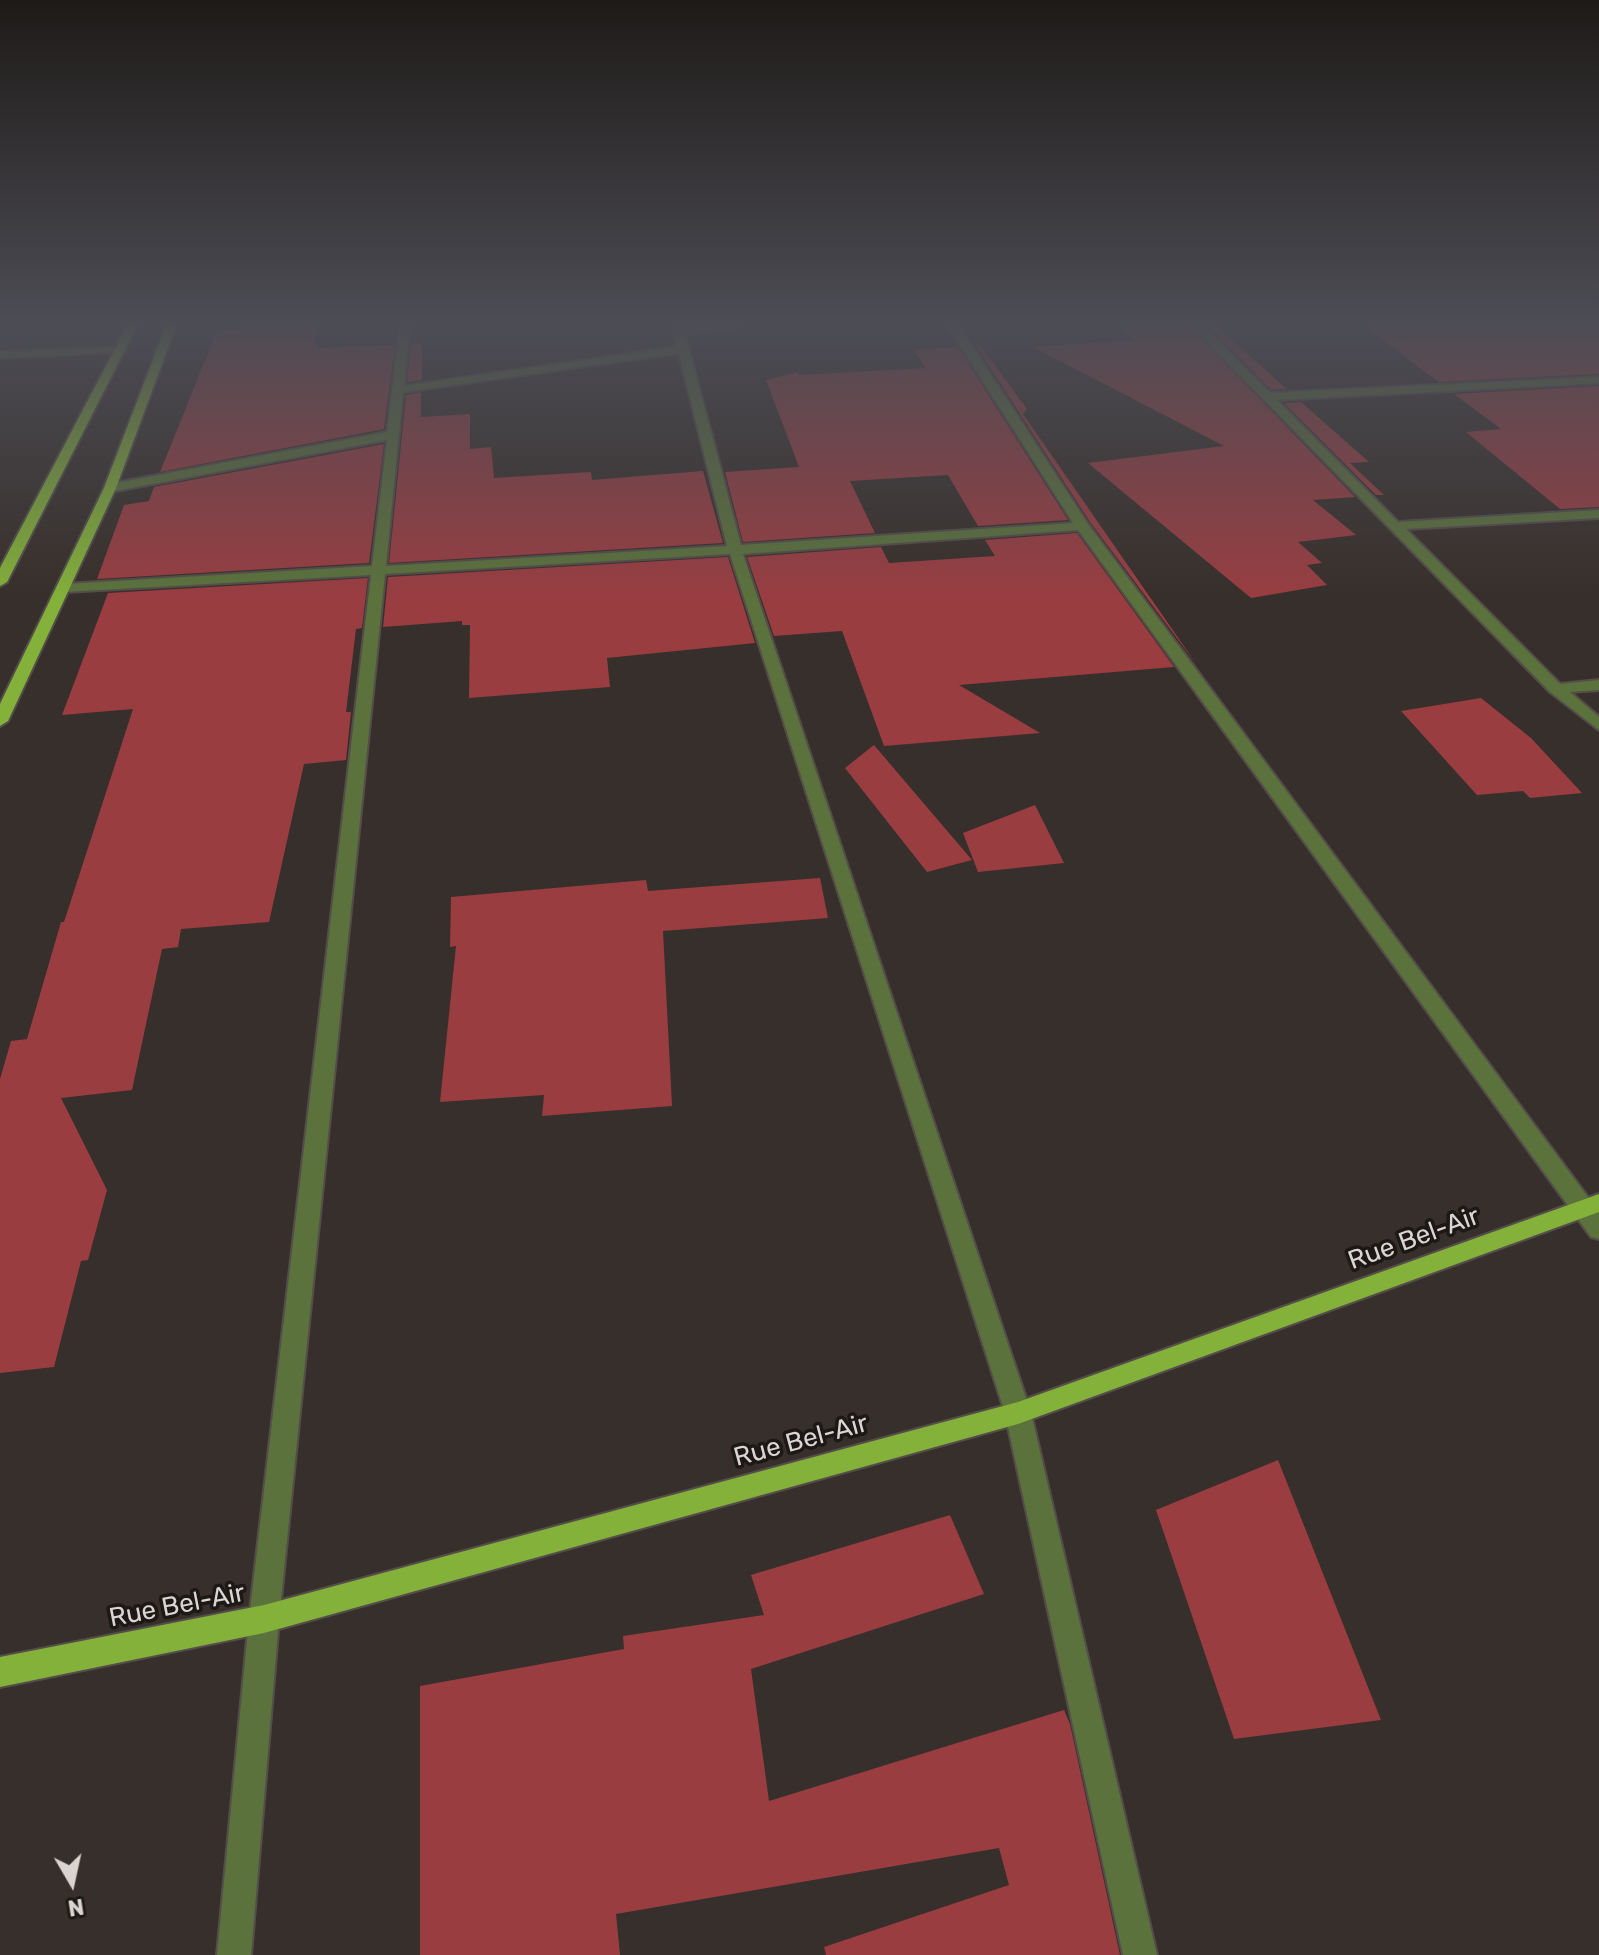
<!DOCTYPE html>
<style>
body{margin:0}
#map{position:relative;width:1599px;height:1955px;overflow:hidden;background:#372f2b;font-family:Rubik,sans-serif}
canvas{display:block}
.north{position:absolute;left:32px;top:1843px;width:80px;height:80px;-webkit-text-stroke:6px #1c1816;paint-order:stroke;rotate:171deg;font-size:22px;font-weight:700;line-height:32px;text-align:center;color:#dad5d2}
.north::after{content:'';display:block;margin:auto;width:28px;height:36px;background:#dad5d2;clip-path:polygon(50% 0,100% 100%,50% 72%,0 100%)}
</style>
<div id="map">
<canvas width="1599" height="1955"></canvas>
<div class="north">N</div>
</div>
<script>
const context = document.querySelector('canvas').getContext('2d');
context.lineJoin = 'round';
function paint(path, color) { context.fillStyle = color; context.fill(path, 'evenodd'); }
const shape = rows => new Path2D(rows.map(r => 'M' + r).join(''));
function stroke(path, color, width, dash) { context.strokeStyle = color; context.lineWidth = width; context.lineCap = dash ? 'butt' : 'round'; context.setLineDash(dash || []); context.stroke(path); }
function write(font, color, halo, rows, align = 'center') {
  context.font = font + ' Rubik,sans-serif'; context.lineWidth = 7; context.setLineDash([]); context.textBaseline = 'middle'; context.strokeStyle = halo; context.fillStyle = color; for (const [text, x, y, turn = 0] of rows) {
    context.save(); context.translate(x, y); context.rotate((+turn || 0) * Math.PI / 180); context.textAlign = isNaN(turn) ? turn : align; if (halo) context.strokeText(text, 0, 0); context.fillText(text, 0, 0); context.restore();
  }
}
const building = shape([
 [241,326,318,326,314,344,318,344,317,348,395,345,384,429,160,472,217,331,240,329],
 [1120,326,1189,326,1355,497,1313,500,1356,535,1298,542,1322,563,1307,565,1327,585,1251,598,1088,463,1224,446,1033,347,1133,340],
 [1208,326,1216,326,1287,389,1271,390],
 [1365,326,1599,326,1599,374,1438,382],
 [422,343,422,380,407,382,411,344],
 [976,346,981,346,1027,409,1023,414,1197,665,1090,522],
 [958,347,1068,520,978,526,948,475,850,481,875,533,743,542,725,472,799,467,766,380,798,372,799,375,925,368,914,350],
 [1599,386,1599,507,1560,509,1466,432,1501,429,1454,394],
 [421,392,421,417,470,414,470,449,491,447,494,478,591,472,592,480,703,471,723,543,389,563,406,395],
 [1301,402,1369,462,1350,463,1384,495,1376,495,1284,403],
 [384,444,369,563,97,579,124,505,149,501,154,487],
 [1077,533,1174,667,959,685,1040,733,884,746,842,631,774,636,747,557,881,547,889,563,995,556,985,540],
 [728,557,755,643,607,658,610,687,469,698,470,625,462,625,462,621,383,627,388,577],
 [368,578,362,628,356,629,346,712,351,712,346,760,304,764,269,922,181,929,178,947,162,949,132,1090,61,1098,107,1190,88,1260,81,1261,54,1367,0,1373,0,1079,11,1041,27,1039,61,922,64,922,133,709,62,715,108,593],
 [1481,698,1531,738,1582,793,1530,798,1523,791,1477,795,1401,711],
 [874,745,972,860,927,872,845,768],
 [1035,805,1064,863,978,872,963,833],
 [820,878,828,918,663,931,672,1106,542,1116,544,1095,440,1102,456,946,450,947,451,897,646,880,648,891],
 [1278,1460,1381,1720,1234,1739,1156,1510],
 [950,1515,984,1594,751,1669,769,1801,1064,1710,1070,1724,1120,1955,826,1955,824,1947,1009,1885,999,1848,616,1914,620,1955,420,1955,420,1686,624,1649,623,1636,764,1615,751,1575]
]);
const minor = shape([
 [400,326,410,326,404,386,677,347,672,326,741,326,685,335,741,545,1073,523,948,326,959,326,1088,524,1599,1212,1599,1239,1591,1237,1078,530,743,554,1031,1413,1157,1955,1123,1955,1005,1413,730,554,385,574,279,1619,251,1955,217,1955,249,1619,371,575,64,592,57,588,64,584,372,566,387,440,110,492,104,488,110,484,387,432,400,326],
 [679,353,727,546,386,566,403,392,679,353],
 [1192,326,1203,326,1270,393,1599,377,1599,383,1277,400,1398,522,1599,510,1599,518,1406,529,1560,684,1599,680,1599,690,1570,692,1599,717,1599,730,1550,692,1192,326],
 [126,347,126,351,122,352,0,358,0,352,126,347]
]);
const major = shape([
 [127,326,137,326,7,582,0,586,0,568,127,326],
 [166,326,176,326,116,488,8,721,0,726,0,704,104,488,166,326],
 [1599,1194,1599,1212,1018,1424,264,1633,0,1687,0,1657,264,1605,1018,1402,1599,1194]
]);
const nearStreetnames = [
 ["Rue Bel-Air",1414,1239,-20],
 ["Rue Bel-Air",801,1441,-15],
 ["Rue Bel-Air",177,1606,-11]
];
paint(building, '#993d41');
stroke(minor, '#544d49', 4);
stroke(major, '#544d49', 4);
paint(minor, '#5b723c');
paint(major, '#83b139');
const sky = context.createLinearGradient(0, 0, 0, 600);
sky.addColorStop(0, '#1e1a18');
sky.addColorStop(0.54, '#4d4d55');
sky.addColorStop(1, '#4d4d5500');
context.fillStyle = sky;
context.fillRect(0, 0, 1599, 600);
write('26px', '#dad5d2', '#1c1816', nearStreetnames);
</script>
